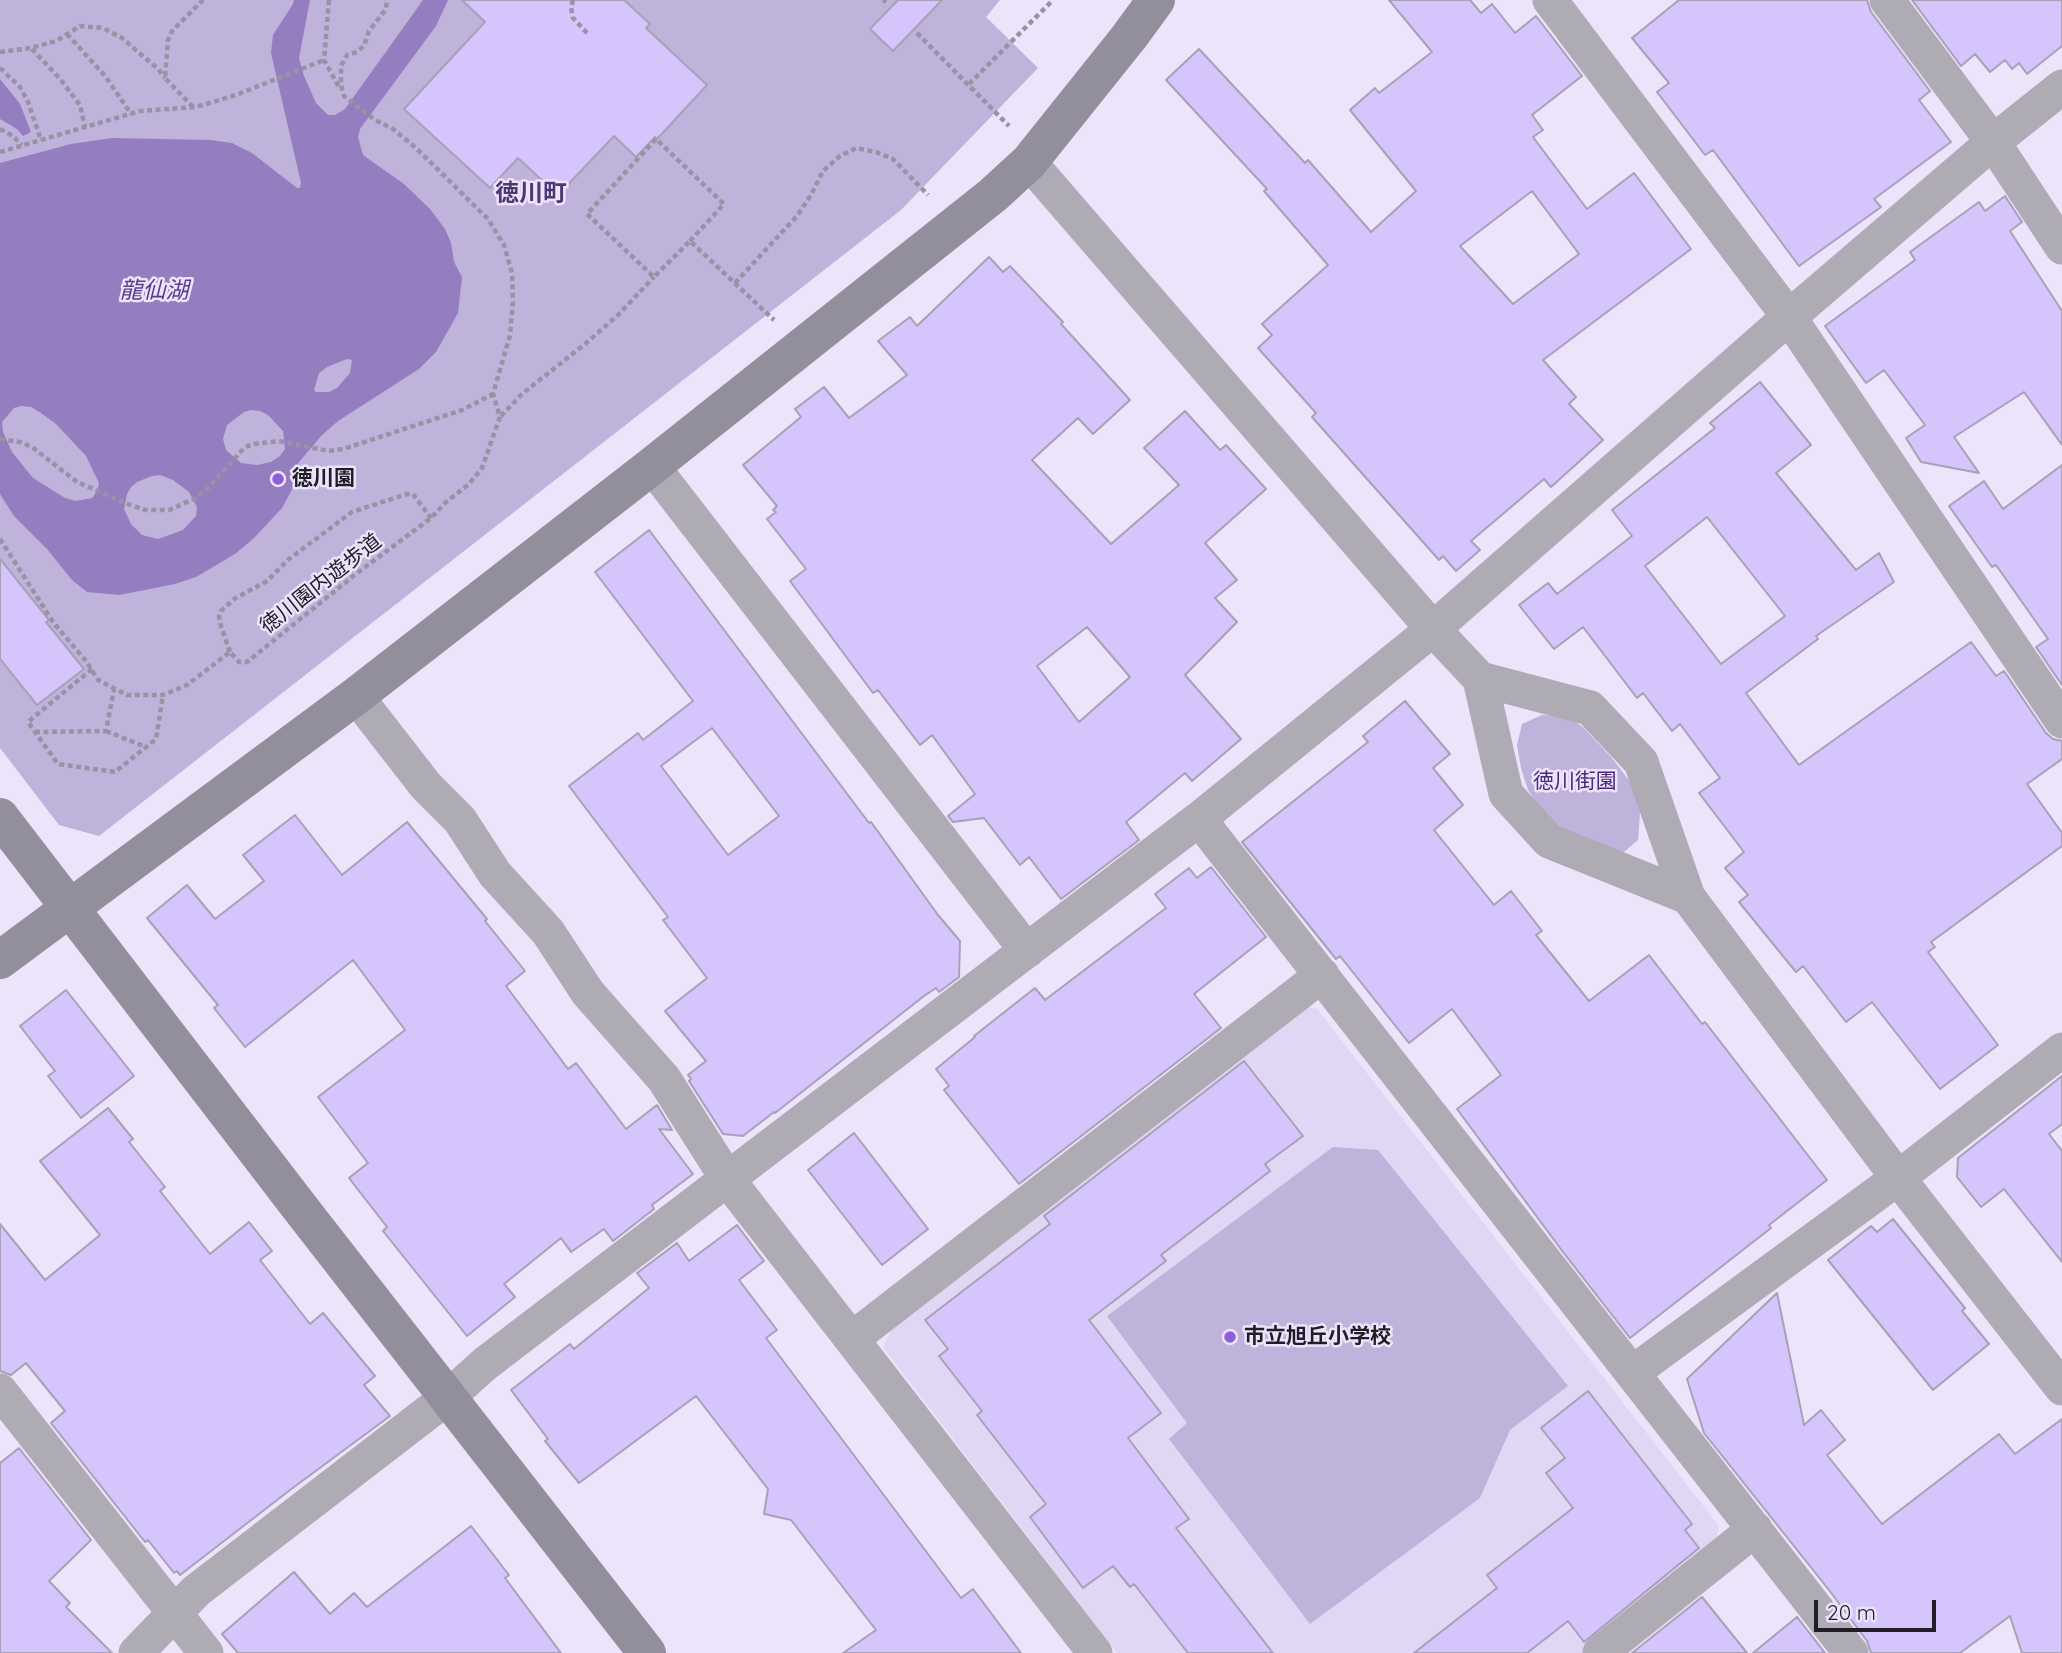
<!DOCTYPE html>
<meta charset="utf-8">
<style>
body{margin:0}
#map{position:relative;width:2062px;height:1653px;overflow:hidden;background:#ebe4fb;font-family:Quicksand,sans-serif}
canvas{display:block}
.scale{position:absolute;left:1814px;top:1600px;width:122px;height:32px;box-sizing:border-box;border:4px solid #201d26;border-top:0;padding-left:9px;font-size:21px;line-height:24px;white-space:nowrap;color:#201d26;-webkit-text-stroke:5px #ebe4fb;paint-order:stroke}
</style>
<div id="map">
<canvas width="2062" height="1653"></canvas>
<div class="scale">20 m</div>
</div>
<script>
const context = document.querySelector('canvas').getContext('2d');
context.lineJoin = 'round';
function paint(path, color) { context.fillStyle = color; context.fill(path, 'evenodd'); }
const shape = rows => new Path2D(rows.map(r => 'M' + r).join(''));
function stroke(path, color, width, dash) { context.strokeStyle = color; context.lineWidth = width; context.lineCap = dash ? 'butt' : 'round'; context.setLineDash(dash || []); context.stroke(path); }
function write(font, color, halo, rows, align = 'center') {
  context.font = font + ' Quicksand,"Noto Sans JP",sans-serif'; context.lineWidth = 5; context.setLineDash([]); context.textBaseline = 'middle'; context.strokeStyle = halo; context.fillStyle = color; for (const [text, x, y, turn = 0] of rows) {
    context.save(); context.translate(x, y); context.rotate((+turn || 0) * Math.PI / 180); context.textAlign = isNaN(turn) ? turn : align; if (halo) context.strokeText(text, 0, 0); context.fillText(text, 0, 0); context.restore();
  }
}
const built = shape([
 [1304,1005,1317,1009,1719,1526,1714,1548,1584,1653,1117,1653,883,1347,893,1327]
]);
const green = shape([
 [0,0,1000,0,986,17,1038,68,901,210,99,836,59,825,0,748],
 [1542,715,1567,716,1584,728,1612,758,1634,787,1640,812,1638,840,1624,852,1614,852,1565,831,1544,814,1528,790,1521,768,1517,745,1522,724],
 [1333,1147,1378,1150,1568,1386,1510,1430,1480,1498,1310,1624,1169,1439,1187,1423,1107,1316]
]);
const water = shape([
 [294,0,310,0,299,58,304,76,316,103,328,115,335,115,345,109,423,0,448,0,436,26,360,129,358,137,363,155,404,184,430,209,445,229,451,243,454,262,462,277,458,313,436,352,419,369,338,421,322,435,299,462,295,469,294,486,282,508,254,538,235,554,196,577,175,584,119,595,87,592,72,580,47,549,14,516,0,494,0,163,71,144,112,138,211,140,232,143,252,153,297,188,300,188,301,183,271,53,273,35,293,4],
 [347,359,352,360,350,373,337,388,329,392,316,392,314,390,319,373,327,367],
 [21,406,31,407,41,413,56,424,86,456,99,483,97,491,92,498,76,501,65,498,33,478,12,452,3,432,2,422,14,408],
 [251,410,260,411,268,415,283,431,285,449,280,456,271,462,257,465,241,463,226,450,223,439,227,425,244,412],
 [160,475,173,480,189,492,197,507,196,516,183,530,158,539,142,535,131,524,124,509,127,494,131,487,137,482,152,476],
 [0,79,20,104,31,132,23,136,17,129,0,119]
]);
const building = shape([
 [462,0,624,0,650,24,646,28,707,85,657,139,655,137,636,157,614,136,558,195,518,158,490,188,404,109,485,22,462,0],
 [898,0,942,0,893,51,870,29,898,0],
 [1389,0,1470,0,1481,13,1492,4,1515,33,1536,16,1582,76,1532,115,1543,130,1533,137,1587,209,1634,173,1691,249,1543,360,1576,397,1569,404,1603,440,1551,487,1544,479,1471,541,1480,550,1456,571,1443,556,1439,560,1312,417,1316,413,1258,348,1272,335,1262,324,1328,265,1264,191,1267,189,1166,80,1199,49,1305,163,1308,160,1371,232,1416,191,1350,110,1375,88,1379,93,1432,52,1389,0],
 [1532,191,1579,254,1513,304,1460,246,1532,191],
 [1679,0,1867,0,1871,12,1930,91,1919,100,1951,142,1874,199,1881,207,1799,266,1713,150,1705,155,1657,92,1669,83,1632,38,1679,0],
 [1912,0,2062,0,2062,46,2027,74,2019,63,2012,69,2005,60,1990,72,1975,54,1961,66,1912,0],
 [2005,196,2022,222,2010,231,2062,311,2062,445,2024,392,1954,437,1979,473,1921,462,1906,438,1925,425,1884,370,1866,383,1825,326,1915,260,1910,252,1979,202,1985,211,2005,196],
 [989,257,1003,272,1010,266,1063,322,1061,324,1130,400,1093,434,1078,418,1032,460,1111,544,1179,485,1144,448,1185,411,1220,450,1226,445,1266,489,1205,543,1237,580,1215,598,1237,622,1185,675,1241,739,1192,781,1185,773,1126,822,1139,840,1061,899,1029,857,1020,865,984,818,953,822,948,816,975,794,932,735,920,745,878,690,873,693,790,581,806,569,767,519,776,512,773,510,777,506,743,465,801,417,795,409,824,387,849,418,907,375,878,341,910,317,917,326,989,257],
 [1087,627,1130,677,1079,722,1037,666,1087,627],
 [1760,382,1811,445,1776,473,1856,570,1879,553,1894,582,1816,636,1818,639,1746,693,1799,765,1971,642,1996,676,2004,671,2046,733,2053,739,2062,741,2062,759,2027,784,2062,833,2062,846,1931,942,1935,947,1928,952,1998,1045,1940,1089,1872,1002,1846,1022,1803,966,1796,972,1739,902,1748,895,1725,868,1744,852,1699,793,1720,778,1680,724,1672,731,1643,693,1637,698,1583,627,1554,649,1519,605,1548,583,1557,594,1632,536,1612,510,1715,428,1710,423,1760,382],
 [1707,517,1785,616,1721,664,1645,566,1707,517],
 [2062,465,2062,685,2036,647,2048,639,1996,565,1992,567,1949,506,1984,481,2003,509,2062,465],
 [649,530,869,823,871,822,938,915,960,941,959,977,939,992,936,988,924,996,775,1113,774,1112,743,1136,723,1134,689,1081,691,1079,688,1075,706,1061,665,1011,707,978,663,920,668,917,569,786,638,733,643,740,693,701,595,572,649,530],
 [712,728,779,816,728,855,661,766,712,728],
 [0,559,49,620,46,622,84,669,37,705,0,659,0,559],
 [1405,701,1450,754,1433,768,1463,805,1434,830,1494,905,1511,891,1542,931,1536,935,1589,1001,1649,955,1702,1024,1705,1022,1827,1180,1769,1225,1771,1228,1630,1338,1563,1252,1457,1109,1501,1075,1452,1009,1409,1043,1340,956,1336,959,1242,842,1368,742,1363,736,1405,701],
 [295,815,342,875,407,822,487,919,485,921,525,971,506,986,568,1069,576,1063,626,1129,657,1105,672,1130,659,1129,693,1174,652,1205,654,1209,613,1241,604,1229,571,1252,561,1238,504,1284,515,1297,467,1336,383,1231,387,1227,349,1178,368,1163,318,1097,405,1030,353,960,245,1047,214,1008,218,1005,147,918,187,885,215,919,264,881,243,855,295,815],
 [1211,867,1266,937,1194,994,1221,1028,1019,1184,944,1090,949,1086,936,1069,975,1037,974,1036,1035,988,1045,1000,1166,908,1155,894,1189,868,1197,878,1211,867],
 [66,990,134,1076,81,1118,48,1076,55,1071,20,1026,66,990],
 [1244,1061,1303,1136,1265,1164,1270,1171,1161,1255,1166,1261,1089,1320,1161,1413,1128,1438,1189,1519,1176,1528,1273,1653,1188,1653,1134,1584,1130,1587,1113,1566,1083,1588,1030,1517,1046,1504,977,1415,982,1411,939,1356,948,1349,925,1320,1050,1224,1044,1216,1244,1061],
 [2062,1076,2062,1124,2049,1134,2062,1151,2062,1262,2004,1189,1981,1207,1957,1177,1958,1158,2062,1076],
 [108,1108,133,1139,129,1142,165,1187,160,1191,210,1254,249,1222,272,1251,260,1260,310,1324,323,1313,375,1376,364,1385,390,1416,290,1490,180,1575,177,1571,174,1573,148,1540,145,1542,51,1423,65,1411,26,1363,11,1375,0,1371,0,1224,45,1280,100,1235,40,1161,108,1108],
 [854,1133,928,1229,882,1265,808,1170,854,1133],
 [1893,1219,1965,1308,1962,1311,1989,1344,1933,1390,1828,1260,1871,1226,1877,1232,1893,1219],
 [737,1225,764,1261,739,1280,777,1330,766,1338,961,1598,973,1589,1021,1653,843,1653,876,1630,791,1520,764,1514,768,1489,696,1396,579,1483,545,1441,548,1439,511,1390,570,1344,574,1349,649,1288,637,1273,677,1243,689,1261,737,1225],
 [1777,1293,1804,1425,1821,1410,1845,1440,1827,1455,1882,1524,1999,1434,2015,1454,2062,1419,2062,1653,2022,1653,2010,1616,1960,1653,1871,1653,1867,1641,1829,1590,1704,1433,1687,1379,1777,1293],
 [1588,1391,1692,1524,1685,1530,1699,1548,1584,1642,1568,1621,1527,1653,1414,1653,1497,1588,1487,1575,1573,1508,1546,1473,1565,1458,1541,1428,1588,1391],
 [19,1448,91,1540,49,1581,70,1603,66,1607,112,1653,0,1653,0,1463,19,1448],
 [471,1526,509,1575,505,1578,561,1653,238,1653,222,1634,294,1572,330,1614,354,1593,367,1607,471,1526],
 [1702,1597,1747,1653,1632,1653,1702,1597],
 [1797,1617,1825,1653,1753,1653,1797,1617]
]);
const path = shape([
 [329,0,324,60,340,89],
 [573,0,571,7,573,18,587,33],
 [883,0,886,2],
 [917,33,1009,126],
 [67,34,106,77,131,114],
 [32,49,61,80,80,105,85,127],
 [0,52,31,48,56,41,80,26,103,28,122,38,158,69,165,78],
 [0,68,20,87,28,102,41,140],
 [969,84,1053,0],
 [193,107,165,78,168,40,172,31,203,0],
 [0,129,13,136,22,145],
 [0,152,140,111,196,107,236,95,324,60],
 [690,241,724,204,656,139,587,214,654,277,690,241,774,320],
 [735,283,797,216,811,195,823,171,840,156,856,148,876,152,893,159,928,195],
 [501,416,522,394,585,344,618,315,654,277],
 [0,439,20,442,32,447,77,482,128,504,145,510,169,510,196,498,208,488,245,447,254,444,279,441,329,451,343,449,462,410,493,394],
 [0,539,53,622,86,661,98,680,127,695,163,695,187,685,230,652,239,662,247,662,356,574,431,518,445,503,469,484,482,468,500,417,493,394,510,335,513,301,512,273,504,245,488,219,416,148,393,129,375,120,344,96,341,85,341,66,347,55,357,52,364,46,369,31,386,9,387,0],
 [230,652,221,626,219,616,221,611,234,599,267,581,289,559,352,512,407,494,413,494,431,518],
 [92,669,28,722,58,764,115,772,156,739,163,695],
 [106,731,146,747],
 [35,732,106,731,114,689]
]);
const street = shape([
 [1550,0,1789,317,2062,721],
 [1887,0,1993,142,2062,247],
 [1029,162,1433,629,1480,679,1506,794,1549,841,1688,897],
 [652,466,1027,951],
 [1480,679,1590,708,1641,762,1688,897,1898,1178,2062,1388],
 [356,696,426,786,460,820,495,874,548,932,588,993,664,1079,728,1180,1095,1653],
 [1199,819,1851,1653],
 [853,1338,1322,975],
 [1632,1373,1898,1178,2062,1050],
 [0,1391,206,1653],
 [136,1653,196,1591,448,1397,486,1363,1199,819,1433,629,1789,317,1993,142,2062,87],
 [1600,1653,1755,1529]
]);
const secondary = shape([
 [0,817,301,1209,647,1653],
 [0,960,356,696,652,466,993,195,1029,162,1129,37,1156,0]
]);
const markers = [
 [278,479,7,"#8f5ed7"],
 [1230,1337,7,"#8f5ed7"]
];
const poiNames = [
 ["徳川園",292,479],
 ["市立旭丘小学校",1244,1337]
];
const streetNames = [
 ["徳川園内遊歩道",321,584,-38]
];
const parkNames = [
 ["徳川街園",1575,782]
];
const waterNames = [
 ["龍仙湖",154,291]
];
const quarterNames = [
 ["徳川町",531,194]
];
paint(built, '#e0d7f5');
paint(green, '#bfb2db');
paint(water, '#957ebf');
paint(building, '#d6c4fc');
stroke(building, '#a7a1b7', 2);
stroke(path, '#9892a4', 4.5, [5, 3.5]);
stroke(street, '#aeabb5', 35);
stroke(secondary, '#928e9c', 38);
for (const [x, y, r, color] of markers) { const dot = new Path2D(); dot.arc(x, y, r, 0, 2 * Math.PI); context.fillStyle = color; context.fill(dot); stroke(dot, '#ebe4fb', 2.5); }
write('bold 21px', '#201d26', '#ebe4fb', poiNames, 'left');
write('21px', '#201d26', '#ebe4fb', streetNames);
write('21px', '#4b2a79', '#ebe4fb', parkNames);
write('italic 23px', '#5d3c8d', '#ebe4fb', waterNames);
write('bold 24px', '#4e3773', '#ebe4fb', quarterNames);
</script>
